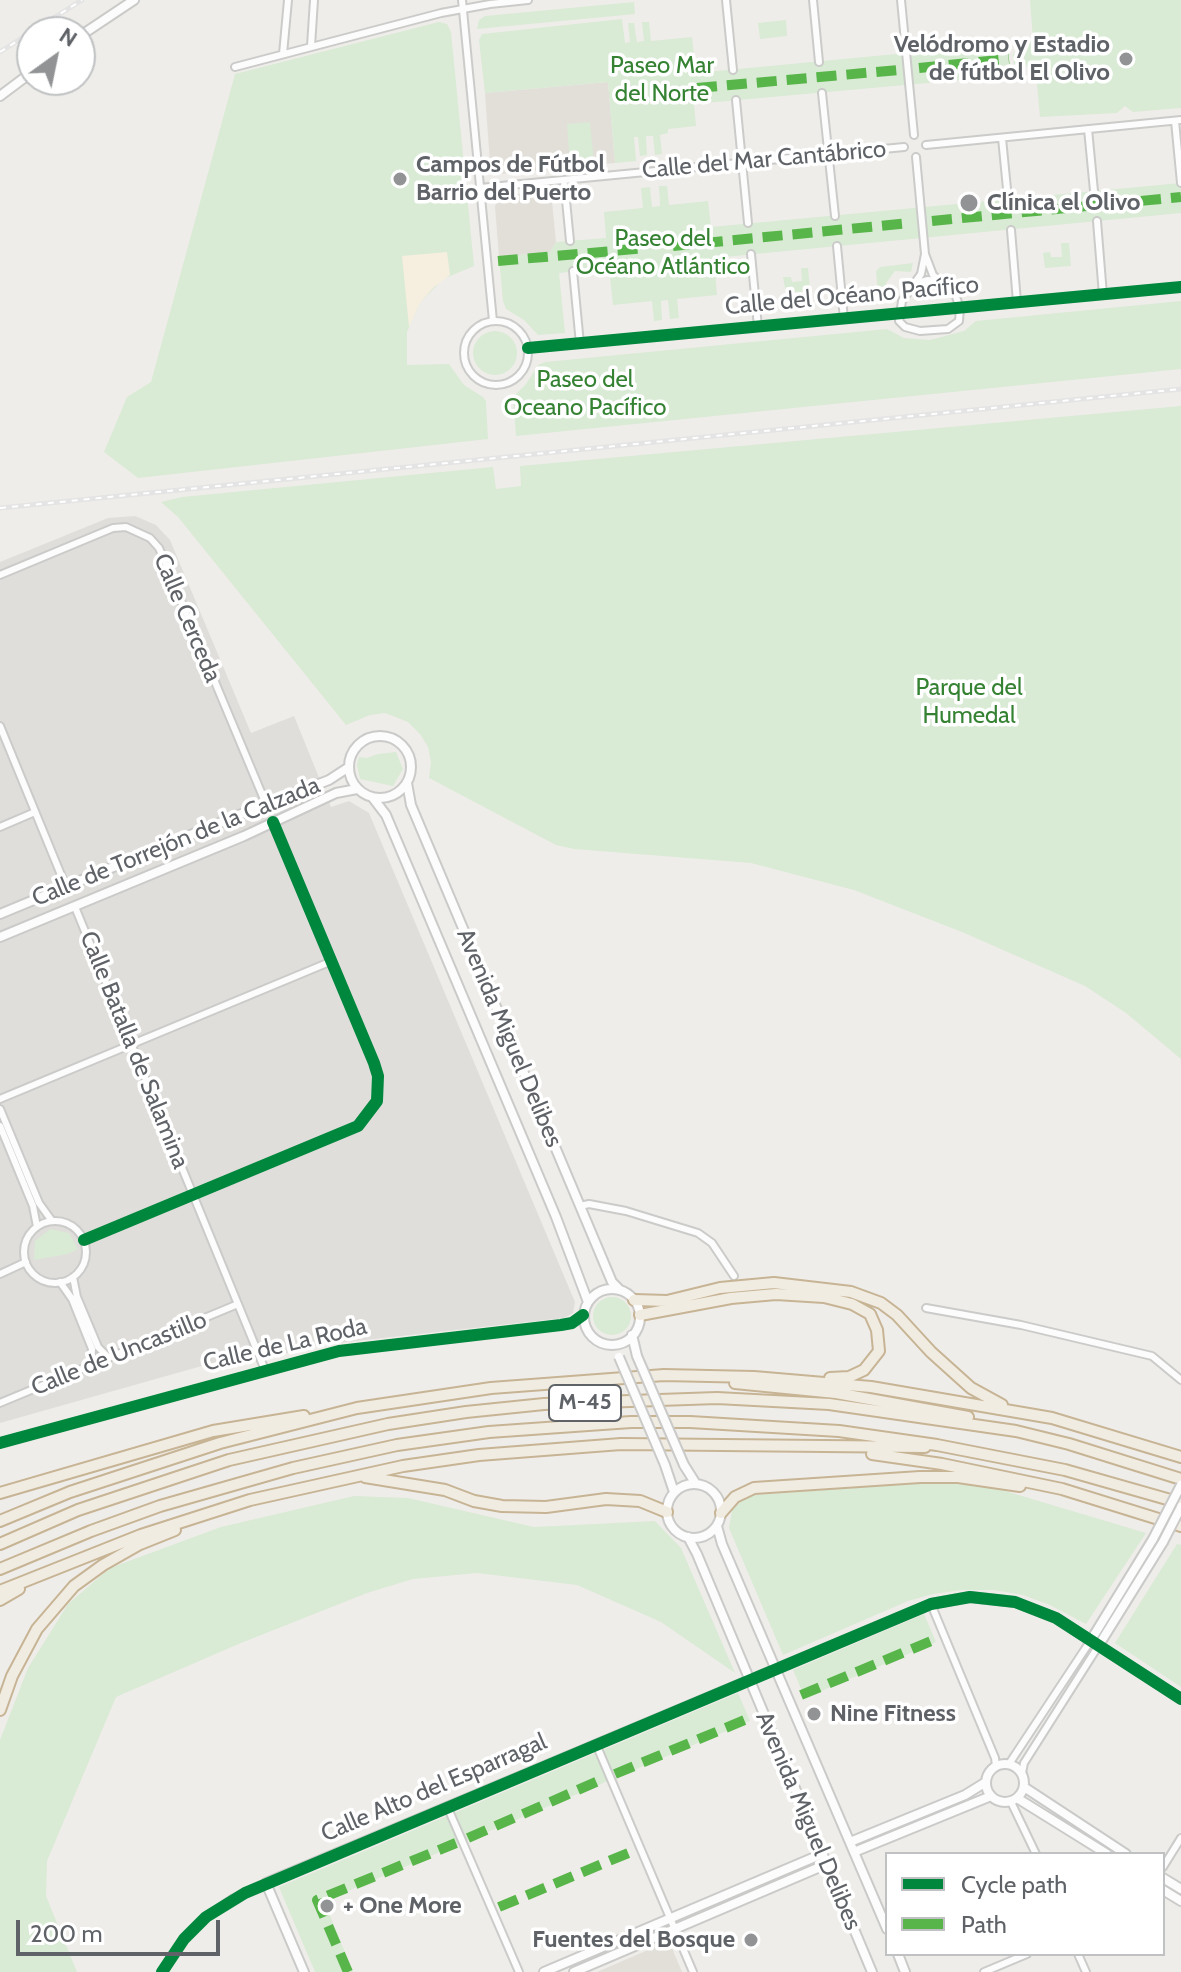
<!DOCTYPE html>
<meta charset="utf-8">
<style>
body{margin:0}
#map{position:relative;width:1181px;height:1972px;overflow:hidden;background:#efede9;font-family:Cabin,sans-serif}
canvas{display:block}
.legend{position:absolute;left:885px;top:1852px;width:280px;height:104px;box-sizing:border-box;background:#fff;border:2px solid #bfc1c3;margin:0;padding:10px 14px;list-style:none;font-size:24px;color:#5f6368}
.legend li{display:flex;align-items:center;gap:16px;height:40px}
.legend b{width:40px;border:2px solid #bfc1c3}
.north{position:absolute;left:16px;top:16px;width:80px;height:80px;box-sizing:border-box;background:#fff;border:2px solid #bfc1c3;border-radius:50%;rotate:33deg;font-size:22px;font-weight:700;line-height:32px;text-align:center;color:#5f6368}
.north::after{content:'';display:block;margin:auto;width:28px;height:36px;background:#919395;clip-path:polygon(50% 0,100% 100%,50% 72%,0 100%)}
.scale{position:absolute;left:16px;top:1920px;width:204px;height:36px;box-sizing:border-box;border:4px solid #5f6368;border-top:0;padding-left:10px;font-size:24px;line-height:28px;white-space:nowrap;color:#5f6368;-webkit-text-stroke:6px #fff;paint-order:stroke}
</style>
<div id="map">
<canvas width="1181" height="1972"></canvas>
<ul class="legend">
<li><b style="height:10px;background:#00873e"></b>Cycle path</li>
<li><b style="height:10px;background:#58b549"></b>Path</li>
</ul>
<div class="north">N</div>
<div class="scale">200 m</div>
</div>
<script>
const context = document.querySelector('canvas').getContext('2d');
context.lineJoin = 'round';
function paint(path, color) { context.fillStyle = color; context.fill(path, 'evenodd'); }
const shape = rows => new Path2D(rows.map(r => 'M' + r).join(''));
function stroke(path, color, width, dash) { context.strokeStyle = color; context.lineWidth = width; context.lineCap = dash ? 'butt' : 'round'; context.setLineDash(dash || []); context.stroke(path); }
function write(font, color, halo, rows, align = 'center') {
  context.font = font + ' Cabin,sans-serif'; context.lineWidth = 7; context.setLineDash([]); context.textBaseline = 'middle'; context.strokeStyle = halo; context.fillStyle = color; for (const [text, x, y, turn = 0] of rows) {
    context.save(); context.translate(x, y); context.rotate((+turn || 0) * Math.PI / 180); context.textAlign = isNaN(turn) ? turn : align; if (halo) context.strokeText(text, 0, 0); context.fillText(text, 0, 0); context.restore();
  }
}
const industrial = shape([
 [135,516,156,525,170,540,251,733,294,716,331,807,349,801,369,813,575,1302,573,1313,564,1318,311,1346,275,1357,269,1347,0,1423,0,562,108,518]
]);
const education = shape([
 [608,82,615,163,501,174,493,171,490,164,485,93],
 [551,191,556,242,550,252,499,257,495,207,497,199,504,195],
 [669,1941,682,1972,597,1972]
]);
const green = shape([
 [1030,0,1181,0,1181,108,1133,112,1125,106,1117,113,1040,117,1036,73,1032,73,1025,64,1014,64,1013,54,1024,51,1029,41,1033,40],
 [634,2,635,14,477,29,479,20,485,16],
 [622,19,625,43,630,42,628,23,634,23,637,42,644,41,642,22,649,22,651,41,692,37,696,73,991,45,997,53,1008,54,1009,64,999,67,994,77,694,104,696,126,668,129,668,133,660,135,662,154,655,155,653,136,646,136,647,155,640,156,638,137,634,137,636,161,615,163,608,82,485,93,479,40,482,34],
 [786,20,787,36,760,39,758,23],
 [439,22,447,24,451,32,474,266,443,279,420,303,407,332,407,365,449,364,464,385,483,397,486,401,488,439,138,478,104,452,127,397,151,382,235,74],
 [590,122,594,163,570,165,567,124],
 [1181,183,1181,213,714,258,717,295,677,299,679,318,670,319,668,300,661,301,662,320,654,321,652,301,613,305,609,268,559,273,565,333,538,335,524,320,506,309,503,301,499,257,550,252,556,242,606,238,604,212,643,208,641,188,650,187,652,207,660,206,659,186,667,186,669,205,708,201,711,227],
 [1061,243,1069,243,1071,266,1045,268,1043,253,1050,252,1051,257,1062,257],
 [913,263,911,272,895,271,886,283,887,288,892,291,889,298,879,304,876,271,880,267],
 [801,268,808,268,810,291,786,293,783,277,791,277,792,282,802,281],
 [1181,301,1181,369,516,436,513,397,526,384,538,365,545,362,887,329,904,338,930,340,964,331,976,321],
 '473 353a22 22 0 1 1 44 0a22 22 0 1 1-44 0Z',
 [1181,406,1181,1059,1126,1013,1085,986,962,932,854,890,751,863,574,849,556,845,429,778,431,762,428,747,420,734,408,722,385,713,370,715,346,725,178,517,161,502,182,497,493,467,496,489,521,486,520,466],
 [396,752,403,769,393,786,360,779,357,765,359,757,367,758,378,754],
 [50,1229,69,1233,78,1249,68,1254,34,1260,35,1241],
 '593 1316a19 19 0 1 1 38 0a19 19 0 1 1-38 0Z',
 [922,1483,985,1485,1146,1533,1086,1624,1050,1605,1023,1595,994,1590,962,1590,933,1594,908,1601,783,1655,729,1528,732,1510,739,1501,753,1495],
 [354,1496,408,1498,534,1527,655,1521,681,1548,735,1673,661,1622,577,1585,477,1573,413,1579,367,1593,241,1643,116,1697,47,1861,46,1896,77,1972,0,1972,0,1740,28,1668,68,1604,110,1568,221,1527],
 [1177,1544,1181,1545,1181,1687,1115,1643],
 [924,1614,936,1642,805,1698,793,1670],
 [738,1693,750,1721,324,1901,353,1972,315,1972,279,1887]
]);
const sand = shape([
 [447,252,450,275,434,287,420,303,409,327,402,256]
]);
const street = shape([
 [462,0,493,321],
 [726,0,733,70],
 [813,0,819,62],
 [901,0,914,135],
 [311,46,314,0],
 [283,54,288,0],
 [235,67,441,13,490,4,528,0],
 [822,93,835,216],
 [736,100,748,223],
 [1175,121,1181,183],
 [1088,129,1094,191],
 [1002,138,1008,199],
 [926,145,1181,120],
 [916,157,925,254,933,275,955,294,960,308,959,321,948,329,920,331,905,327,899,321,902,301,921,274,925,254],
 [564,180,570,241],
 [480,188,904,147],
 [1097,221,1103,295],
 [1011,230,1017,302],
 [837,246,844,319],
 [751,254,758,327],
 [573,271,580,344],
 [917,283,927,280,941,281],
 '464 353a32 32 0 1 1 64 0a32 32 0 1 1-64 0Z',
 [528,348,1181,287],
 [0,575,113,528,126,527,150,538,159,548,266,804],
 [0,726,66,887],
 [0,827,35,812],
 [75,907,265,1370],
 [0,1099,332,961],
 [0,1109,39,1203,52,1221],
 [0,1126,33,1206,37,1227],
 [580,1206,589,1204,626,1211,698,1233,712,1243,734,1276],
 '24 1252a31 31 0 1 1 62 0a31 31 0 1 1-62 0Z',
 [84,1240,358,1126,377,1101,378,1076,374,1063,273,822],
 [0,1274,26,1262],
 [73,1277,77,1297,98,1347,109,1358],
 [60,1282,72,1299,92,1349,91,1365],
 [926,1308,1021,1325,1152,1356,1181,1380],
 [0,1403,238,1304],
 [0,1443,339,1351,561,1325,572,1323,583,1315],
 [931,1604,995,1758,996,1766],
 [596,1744,693,1972],
 [1009,1764,1091,1640],
 [1022,1773,1024,1763,1099,1645],
 [1011,1802,1036,1854],
 [447,1806,519,1972],
 [1163,1867,1181,1838],
 [1078,1954,1086,1972],
 [162,1972,184,1939,206,1917,232,1899,266,1883],
 [984,1972,1027,1954]
]);
const secondary = shape([
 [80,36,134,0],
 [0,96,32,72],
 '349 767a31 31 0 1 1 62 0a31 31 0 1 1-62 0Z',
 [407,783,411,805,580,1206,612,1282,620,1290],
 [373,798,386,815,556,1217,588,1302],
 [0,914,236,816,329,780,349,767],
 [0,937,244,836,336,793,357,789],
 '584 1317a28 28 0 1 1 56 0a28 28 0 1 1-56 0Z',
 [632,1335,637,1356],
 [665,1465,674,1492],
 [684,1465,696,1484],
 '667 1511a27 27 0 1 1 54 0a27 27 0 1 1-54 0Z',
 [717,1526,722,1544,887,1929],
 [688,1537,697,1554,872,1972],
 [1091,1640,1153,1539],
 [1099,1645,1163,1542],
 '986 1783a19 19 0 1 1 38 0a19 19 0 1 1-38 0Z',
 [1024,1787,1126,1854],
 [1017,1798,1107,1854],
 [850,1842,965,1795,986,1782],
 [854,1852,991,1796],
 [1163,1878,1181,1889],
 [1163,1890,1181,1901],
 [898,1954,905,1972],
 [304,1972,266,1883,931,1604,970,1597,1015,1602,1056,1618,1181,1699],
 [544,1972,822,1854],
 [574,1972,827,1864]
]);
const highway = shape([
 [634,1300,667,1301,720,1288,774,1283,851,1292,881,1303,897,1315,931,1352,971,1388,1002,1405],
 [640,1315,731,1298,776,1294,824,1297,852,1304,870,1314,877,1330,879,1351,864,1370,849,1377,830,1378],
 [735,1383,836,1393,968,1417],
 [872,1454,942,1464,1062,1489,1181,1526],
 [365,1477,445,1490,474,1501,502,1506,546,1507,606,1499,640,1501,667,1512],
 [0,1493,213,1431,304,1416],
 [721,1513,735,1497,754,1488,920,1477,958,1477,1020,1486],
 [0,1521,70,1492,220,1443,357,1408,491,1388,664,1375,754,1377,871,1387,1052,1418,1181,1457],
 [0,1544,78,1510,229,1460,388,1424,466,1412,544,1404,717,1398,829,1404,1016,1431,1069,1444,1181,1479],
 [0,1569,91,1531,160,1506,293,1468,397,1445,489,1432,631,1422,690,1422,839,1431,937,1445,1065,1470,1181,1503],
 [0,1591,141,1535,250,1500,403,1466,479,1455,621,1444,925,1447],
 [0,1600,19,1589],
 [0,1710,12,1676,37,1629,74,1586,103,1565,140,1544,175,1530]
]);
const rail = shape([
 [0,52,82,0],
 [0,508,1181,389]
]);
const secondaryBridge = shape([
 [637,1356,684,1465],
 [619,1357,665,1465],
 [1153,1539,1181,1485],
 [1163,1542,1181,1507]
]);
const quiet = shape([
 [919,68,1009,59],
 [697,88,898,70],
 [932,221,1181,197],
 [673,246,910,223],
 [498,261,647,248],
 [801,1695,936,1639],
 [615,1774,752,1717],
 [468,1838,603,1779],
 [499,1907,633,1851],
 [348,1972,317,1900,456,1843]
]);
const cycleway = shape([
 [528,348,1181,287],
 [84,1240,358,1126,377,1101,378,1076,374,1063,273,822],
 [0,1443,339,1351,561,1325,572,1323,583,1315],
 [162,1972,184,1939,206,1917,245,1893,931,1604,970,1597,1015,1602,1056,1618,1181,1699]
]);
const markers = [
 [1126,59,8,"#919395"],
 [400,179,8,"#919395"],
 [969,203,10,"#919395"],
 [814,1714,8,"#919395"],
 [327,1906,8,"#919395"],
 [751,1940,8,"#919395"]
];
const shields = [
 [585,1403,72]
];
const shieldNames = [
 ["M-45",585,1403]
];
const poiNames = [
 ["Velódromo y Estadio",1110,45,"right"],
 ["de fútbol El Olivo",1110,73,"right"],
 ["Campos de Fútbol",416,165],
 ["Barrio del Puerto",416,193],
 ["Clínica el Olivo",987,203],
 ["Nine Fitness",830,1714],
 ["+ One More",343,1906],
 ["Fuentes del Bosque",735,1940,"right"]
];
const parkNames = [
 ["Paseo Mar",662,66],
 ["del Norte",662,94],
 ["Paseo del",663,239],
 ["Océano Atlántico",663,267],
 ["Paseo del",585,380],
 ["Oceano Pacífico",585,408],
 ["Parque del",969,688],
 ["Humedal",969,716]
];
const streetNames = [
 ["Calle del Mar Cantábrico",764,160,-5],
 ["Calle del Océano Pacífico",852,296,-5],
 ["Calle Cerceda",187,618,67],
 ["Calle de Torrejón de la Calzada",176,842,-22],
 ["Avenida Miguel Delibes",509,1038,67],
 ["Calle Batalla de Salamina",134,1050,68],
 ["Calle de La Roda",285,1345,-13],
 ["Calle de Uncastillo",119,1354,-22],
 ["Calle Alto del Esparragal",434,1788,-23],
 ["Avenida Miguel Delibes",808,1821,67]
];
paint(industrial, '#e0dedb');
paint(education, '#e2dfd9');
paint(green, '#d9ead5');
paint(sand, '#f6efe0');
stroke(street, '#cbcbca', 10);
stroke(secondary, '#cacac9', 12);
stroke(highway, '#c7b495', 14);
stroke(street, '#fdfcfc', 6);
stroke(secondary, '#fdfcfc', 8);
stroke(highway, '#f1ece2', 10);
stroke(rail, '#e4e4e4', 5);
stroke(rail, '#fff', 2, [6]);
stroke(secondaryBridge, '#cacac9', 12, []);
stroke(secondaryBridge, '#fdfcfc', 8);
stroke(quiet, '#58b549', 10, [20, 10]);
stroke(cycleway, '#00873e', 12);
for (const [x, y, r, color] of markers) { const dot = new Path2D(); dot.arc(x, y, r, 0, 2 * Math.PI); context.fillStyle = color; context.fill(dot); stroke(dot, '#fff', 3); }
for (const [x, y, w] of shields) { const box = new Path2D(); box.roundRect(x - w / 2, y - 18, w, 36, 6); context.fillStyle = '#fff'; context.fill(box); stroke(box, '#5f6368', 2); }
write('bold 22px', '#5f6368', null, shieldNames);
write('bold 24px', '#5f6368', '#fff', poiNames, 'left');
write('24px', '#358233', '#fff', parkNames);
write('24px', '#5f6368', '#fff', streetNames);
</script>
